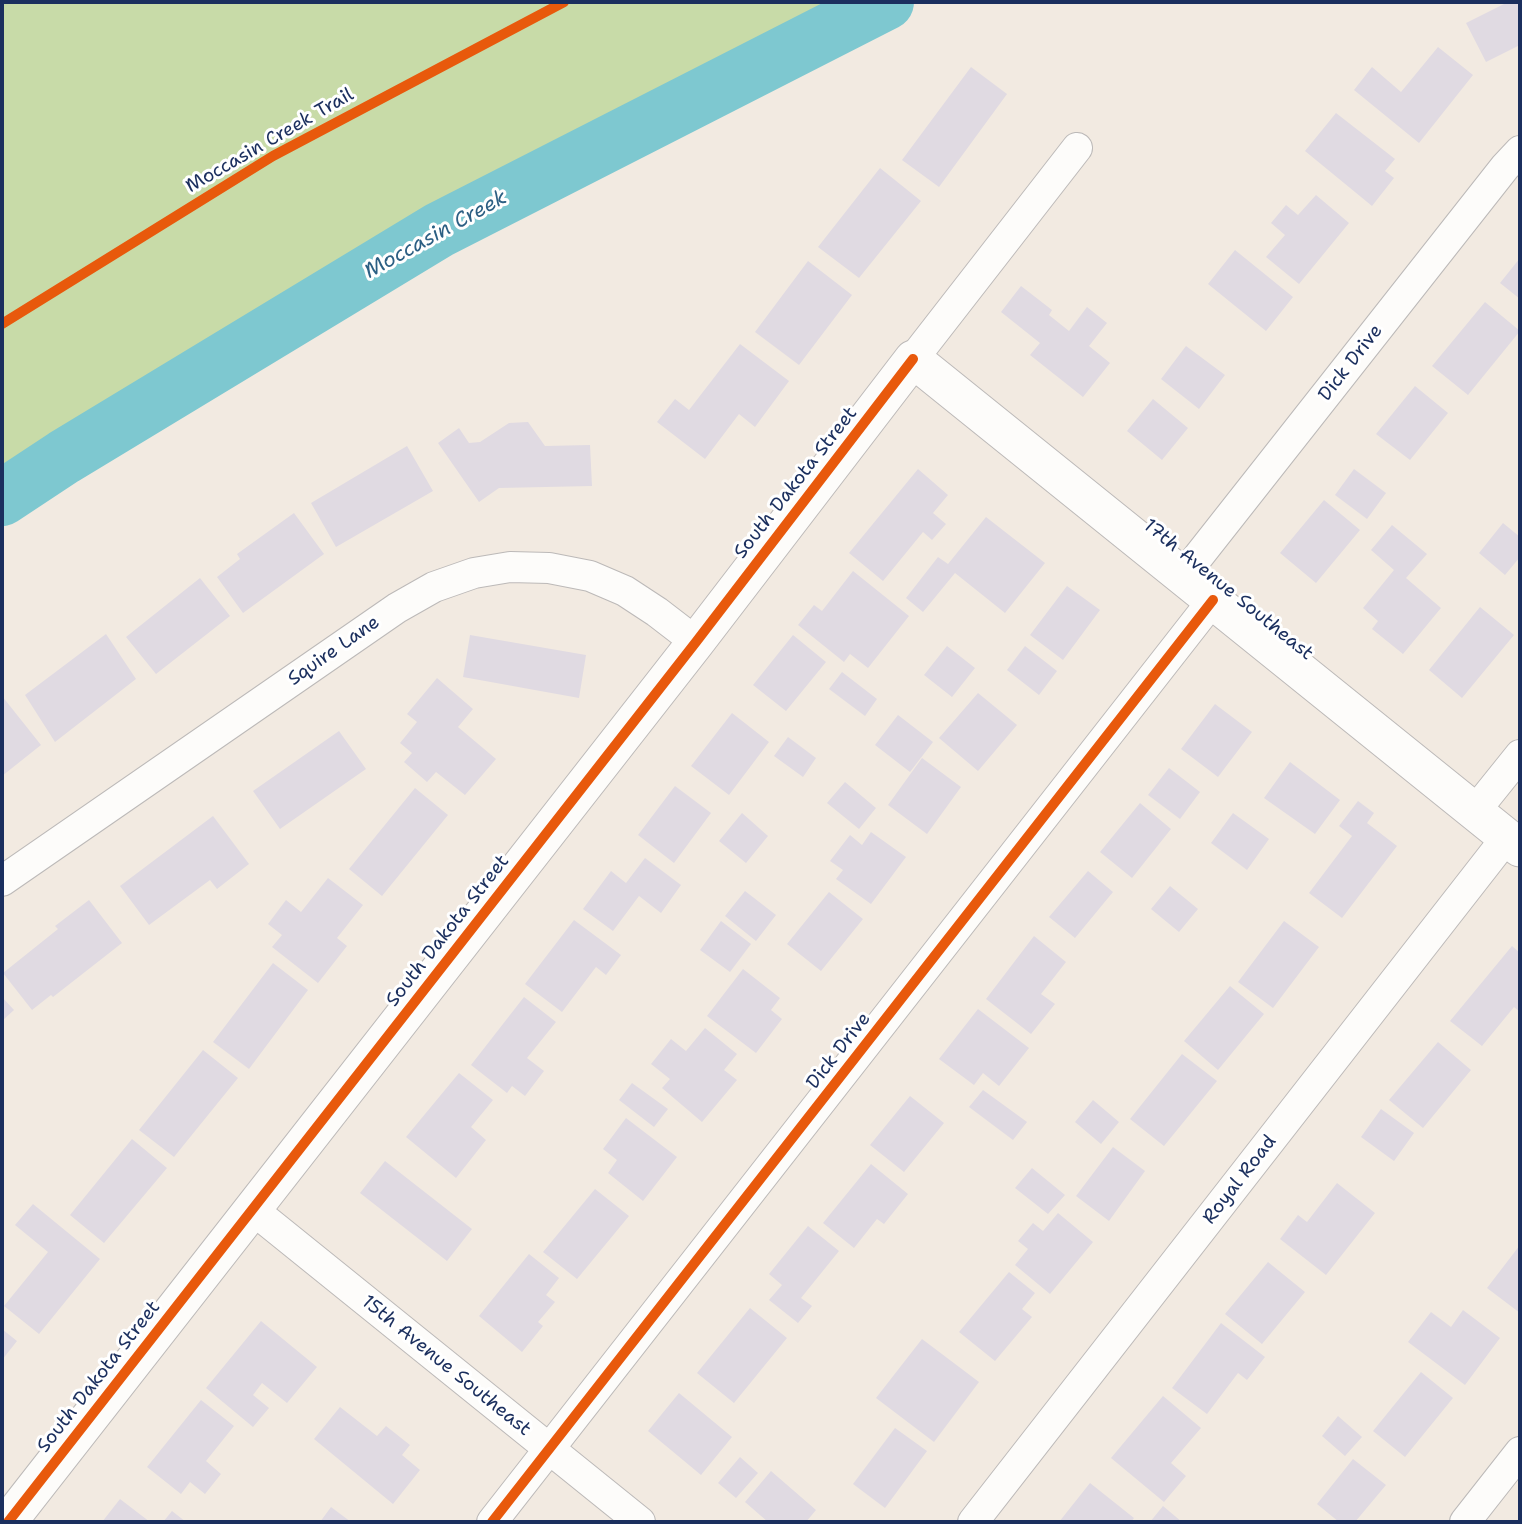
<!DOCTYPE html>
<style>
body{margin:0}
#map{position:relative;width:1522px;height:1524px;overflow:hidden;background:#f2eae1;font-family:"Shantell Sans",sans-serif}
canvas{display:block}
.frame{position:absolute;inset:0;border:4px solid #1b2f5e;pointer-events:none}
</style>
<div id="map">
<canvas width="1522" height="1524"></canvas>
<div class="frame"></div>
</div>
<script>
const context = document.querySelector('canvas').getContext('2d');
context.lineJoin = 'round';
function paint(path, color) { context.fillStyle = color; context.fill(path, 'evenodd'); }
const shape = rows => new Path2D(rows.map(r => 'M' + r).join(''));
function stroke(path, color, width, dash) { context.strokeStyle = color; context.lineWidth = width; context.lineCap = dash ? 'butt' : 'round'; context.setLineDash(dash || []); context.stroke(path); }
function write(font, color, halo, rows, align = 'center') {
  context.font = font + ' "Shantell Sans",sans-serif'; context.lineWidth = 6; context.setLineDash([]); context.textBaseline = 'middle'; context.strokeStyle = halo; context.fillStyle = color; for (const [text, x, y, turn = 0] of rows) {
    context.save(); context.translate(x, y); context.rotate((+turn || 0) * Math.PI / 180); context.textAlign = isNaN(turn) ? turn : align; if (halo) context.strokeText(text, 0, 0); context.fillText(text, 0, 0); context.restore();
  }
}
const green = shape([
 [2,2,886,2,439,230,64,457,2,498]
]);
const river = shape([
 [2,498,64,457,439,230,886,2]
]);
const building = shape([
 [1508,2,1520,2,1520,45,1486,62,1466,23],
 [1438,47,1473,75,1419,143,1354,90,1372,67,1401,92],
 [971,67,1007,94,939,187,902,160],
 [1336,113,1395,159,1385,171,1394,178,1372,206,1305,151],
 [880,168,921,201,859,278,818,247],
 [1316,195,1349,223,1299,284,1266,257,1285,235,1271,223,1286,205,1298,215],
 [1235,250,1293,297,1266,331,1208,284],
 [1520,258,1520,299,1500,283],
 [808,261,852,295,799,365,755,332],
 [1021,286,1052,310,1049,315,1069,331,1087,307,1107,323,1089,346,1110,363,1083,397,1030,355,1040,343,1001,312],
 [1485,302,1520,331,1468,395,1432,366],
 [740,344,789,381,755,427,739,414,705,459,657,422,675,399,689,410],
 [1186,346,1225,375,1199,409,1161,379],
 [1415,386,1448,413,1410,460,1376,434],
 [1153,399,1188,428,1162,460,1127,431],
 [528,422,545,446,590,445,592,486,499,488,479,502,438,443,459,428,469,443,480,442,509,423],
 [407,446,433,491,336,547,311,503],
 [918,469,948,495,933,513,946,524,932,540,923,532,883,581,849,553],
 [1354,469,1386,493,1367,519,1335,495],
 [1324,500,1360,530,1316,583,1280,553],
 [294,513,324,554,243,613,217,577,240,559,237,554],
 [986,517,1045,563,1005,613,955,573,923,612,906,598,938,557,948,564],
 [1503,523,1520,537,1520,557,1505,575,1479,553],
 [1392,525,1427,554,1406,578,1441,608,1403,654,1372,629,1378,621,1363,608,1394,570,1371,550],
 [853,571,909,616,868,668,850,654,844,662,798,625,814,605,822,611],
 [200,578,230,616,156,674,126,637],
 [1067,586,1100,610,1063,660,1030,635],
 [1480,607,1514,635,1462,698,1429,670],
 [106,634,136,679,55,742,25,695],
 [470,635,586,655,579,698,463,677],
 [793,635,826,662,786,711,753,685],
 [947,646,975,668,952,697,924,675],
 [1025,646,1057,671,1039,695,1007,670],
 [842,672,877,699,865,716,829,689],
 [437,678,473,709,458,727,496,759,465,795,436,772,427,782,404,762,412,753,400,743,417,722,407,714],
 [978,693,1017,725,978,771,939,738],
 [2,696,41,745,2,776],
 [1215,704,1252,732,1218,777,1181,749],
 [732,713,769,742,729,795,691,766],
 [898,715,933,742,910,772,875,745],
 [339,731,366,769,280,829,253,791],
 [788,737,816,758,803,777,774,756],
 [922,758,961,787,927,834,888,805],
 [1290,762,1340,800,1315,834,1264,798],
 [1169,768,1200,792,1180,819,1148,795],
 [845,782,876,808,859,829,827,803],
 [675,786,711,813,674,863,638,835],
 [415,788,448,815,382,896,349,869],
 [1358,801,1374,813,1367,823,1397,846,1342,918,1309,893,1352,836,1339,826],
 [1140,803,1171,829,1132,878,1100,852],
 [742,813,768,836,746,863,719,841],
 [1233,813,1269,839,1247,870,1211,843],
 [213,816,249,864,217,889,210,880,149,925,120,886],
 [871,832,906,857,871,904,836,879,843,870,830,861,850,835,862,845],
 [645,858,681,885,661,913,639,896,613,931,583,909,611,871,626,883],
 [1088,871,1113,892,1075,938,1049,917],
 [328,878,363,905,337,938,347,946,318,983,272,947,282,935,268,924,286,900,301,912],
 [1170,886,1198,909,1179,932,1151,909],
 [745,891,776,915,756,941,725,916],
 [829,892,863,919,821,971,787,944],
 [89,900,122,943,53,997,51,995,32,1010,3,973,58,929,55,926],
 [574,920,621,955,606,975,596,967,562,1012,525,984],
 [721,921,751,944,730,972,700,950],
 [1284,921,1319,947,1273,1008,1238,982],
 [1034,936,1066,962,1041,994,1055,1004,1031,1034,986,999],
 [1512,946,1520,953,1520,1012,1514,1007,1482,1046,1450,1021],
 [273,963,308,990,249,1069,213,1042],
 [743,969,780,998,771,1010,782,1019,756,1053,707,1016],
 [1230,986,1264,1014,1218,1070,1184,1041],
 [2,997,14,1010,2,1021],
 [524,997,556,1022,527,1058,544,1071,525,1096,512,1086,507,1093,471,1065],
 [978,1009,1029,1048,999,1086,983,1073,974,1085,939,1059],
 [705,1028,737,1054,724,1070,737,1080,702,1122,662,1088,670,1079,651,1064,671,1039,686,1051],
 [1438,1042,1471,1070,1423,1128,1389,1100],
 [203,1050,238,1078,174,1157,139,1130],
 [1182,1054,1217,1081,1164,1146,1130,1119],
 [459,1073,493,1100,471,1127,486,1140,456,1178,406,1137],
 [632,1083,668,1109,654,1127,619,1100],
 [983,1090,1027,1122,1013,1140,969,1107],
 [910,1096,944,1123,904,1172,870,1145],
 [1093,1100,1119,1122,1101,1144,1075,1122],
 [1381,1109,1414,1133,1394,1161,1361,1137],
 [626,1118,677,1157,643,1201,608,1173,617,1160,603,1149],
 [132,1139,167,1168,104,1243,70,1215],
 [1113,1147,1145,1171,1109,1221,1076,1196],
 [385,1161,472,1229,447,1261,360,1193],
 [871,1164,908,1194,884,1224,877,1219,854,1248,823,1223],
 [1032,1168,1065,1195,1048,1214,1015,1188],
 [1337,1183,1375,1213,1326,1275,1280,1239,1298,1215,1307,1222],
 [595,1189,629,1216,577,1279,543,1252],
 [33,1204,100,1259,39,1334,4,1306,48,1252,15,1225],
 [1058,1213,1093,1242,1050,1294,1015,1265,1028,1249,1018,1241,1033,1223,1043,1231],
 [808,1226,839,1251,801,1298,812,1306,798,1323,769,1300,782,1285,769,1274],
 [1520,1245,1520,1313,1487,1288],
 [529,1254,559,1278,546,1295,555,1302,538,1322,543,1326,522,1352,479,1316],
 [1268,1262,1305,1292,1262,1344,1225,1314],
 [1009,1272,1035,1293,1022,1309,1032,1317,995,1361,959,1332],
 [750,1308,787,1338,734,1403,697,1373],
 [1463,1310,1500,1338,1465,1385,1408,1342,1431,1312,1451,1327],
 [261,1321,317,1367,287,1403,262,1383,253,1395,269,1408,253,1427,206,1388],
 [1221,1323,1265,1357,1247,1380,1238,1373,1207,1414,1172,1388],
 [2,1329,17,1341,2,1360],
 [922,1339,979,1382,934,1442,876,1398],
 [1421,1372,1453,1398,1405,1457,1373,1431],
 [679,1393,732,1437,701,1475,648,1431],
 [1163,1396,1201,1428,1171,1463,1186,1476,1164,1502,1111,1458],
 [201,1400,234,1426,206,1461,221,1474,205,1494,190,1482,181,1494,147,1467],
 [340,1407,377,1436,386,1426,410,1445,402,1455,420,1470,393,1504,314,1439],
 [1338,1416,1362,1437,1345,1456,1322,1436],
 [895,1428,927,1451,885,1508,853,1484],
 [740,1457,758,1473,736,1498,718,1483],
 [1353,1459,1386,1485,1355,1522,1339,1522,1317,1504],
 [771,1471,816,1510,806,1522,768,1522,745,1502],
 [1090,1483,1134,1518,1131,1522,1059,1522],
 [120,1499,150,1522,102,1522],
 [1163,1506,1182,1522,1150,1522],
 [331,1507,351,1522,320,1522],
 [172,1511,186,1522,163,1522]
]);
const minor = shape([
 [913,359,1077,148],
 [1183,576,1505,167,1520,151],
 [1475,811,1520,755],
 [2,881,397,608,434,587,474,573,510,567,549,568,590,576,625,591,657,612,696,642],
 [252,1209,640,1522],
 [492,1522,1213,600],
 [973,1522,1507,837],
 [1465,1522,1520,1452]
]);
const tertiary = shape([
 [8,1522,696,642,913,359,1520,848]
]);
const cycleway = shape([
 [2,324,273,156,564,2],
 [8,1522,696,642,913,359],
 [492,1522,1213,600]
]);
const streetNames = [
 ["Moccasin Creek Trail",270,141,-30],
 ["Dick Drive",1351,363,-52],
 ["South Dakota Street",796,483,-52],
 ["17th Avenue Southeast",1228,590,39],
 ["Squire Lane",334,651,-35],
 ["South Dakota Street",448,931,-52],
 ["Dick Drive",839,1051,-52],
 ["Royal Road",1240,1180,-52],
 ["15th Avenue Southeast",446,1366,39],
 ["South Dakota Street",99,1377,-52]
];
const waterNames = [
 ["Moccasin Creek",436,235,-29]
];
paint(green, '#c8dba8');
stroke(river, '#7ec8d0', 56);
paint(building, '#e0dae2');
stroke(minor, '#bcb9b8', 32);
stroke(tertiary, '#bcb9b8', 39);
stroke(minor, '#fdfcfa', 30);
stroke(tertiary, '#fdfcfa', 37);
stroke(cycleway, '#e8590c', 10);
write('19px', '#1b2f5e', '#fff', streetNames);
write('italic 21px', '#2c5f83', '#fff', waterNames);
</script>
